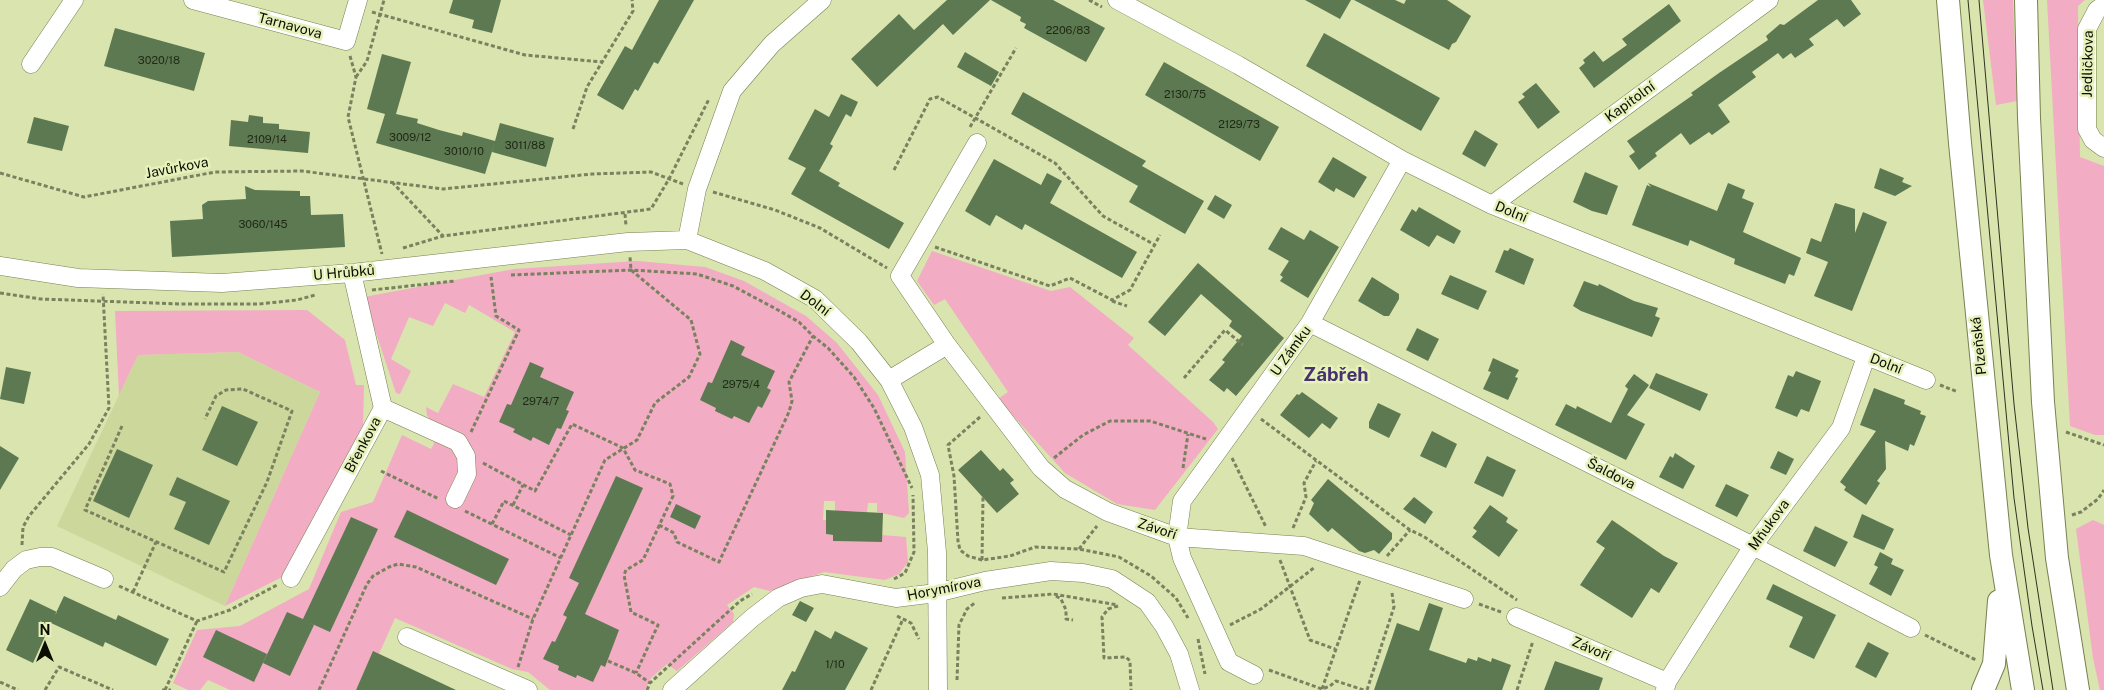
<!DOCTYPE html>
<meta charset="utf-8">
<style>
body{margin:0}
#map{position:relative;width:2104px;height:690px;overflow:hidden;background:#d9e4af;font-family:"Public Sans",sans-serif}
canvas{display:block}
.north{position:absolute;left:20px;top:620px;width:50px;height:50px;-webkit-text-stroke:4px #e7f1bc;paint-order:stroke;rotate:0deg;font-size:14px;font-weight:700;line-height:20px;text-align:center;color:#0a0d00}
.north::after{content:'';display:block;margin:auto;width:18px;height:22px;background:#0a0d00;clip-path:polygon(50% 0,100% 100%,50% 72%,0 100%)}
</style>
<div id="map">
<canvas width="2104" height="690"></canvas>
<div class="north">N</div>
</div>
<script>
const context = document.querySelector('canvas').getContext('2d');
context.lineJoin = 'round';
function paint(path, color) { context.fillStyle = color; context.fill(path, 'evenodd'); }
const shape = rows => new Path2D(rows.map(r => 'M' + r).join(''));
function stroke(path, color, width, dash) { context.strokeStyle = color; context.lineWidth = width; context.lineCap = dash ? 'butt' : 'round'; context.setLineDash(dash || []); context.stroke(path); }
function write(font, color, halo, rows, align = 'center') {
  context.font = font + ' "Public Sans",sans-serif'; context.lineWidth = 5; context.setLineDash([]); context.textBaseline = 'middle'; context.strokeStyle = halo; context.fillStyle = color; for (const [text, x, y, turn = 0] of rows) {
    context.save(); context.translate(x, y); context.rotate((+turn || 0) * Math.PI / 180); context.textAlign = isNaN(turn) ? turn : align; if (halo) context.strokeText(text, 0, 0); context.fillText(text, 0, 0); context.restore();
  }
}
const built = shape([
 [238,352,320,392,225,606,57,526,138,355]
]);
const green = shape([
 [1983,0,2013,0,2017,101,1996,105],
 [2047,0,2085,0,2078,6,2080,157,2104,166,2104,435,2095,435,2070,426],
 [932,251,1051,291,1070,287,1134,338,1128,345,1213,422,1218,429,1155,510,1117,504,1065,473,998,399,1008,392,945,299,934,305,917,281],
 [637,261,705,267,744,281,806,316,837,343,878,395,905,452,909,513,904,518,877,512,877,503,868,503,867,512,835,511,835,501,824,501,823,520,826,520,826,534,833,535,833,541,882,542,882,535,906,537,908,562,899,574,885,580,824,572,770,591,754,587,727,605,734,614,733,622,677,671,667,664,651,678,645,690,550,690,528,672,512,669,395,618,379,654,373,652,356,690,230,690,208,680,200,690,188,690,173,683,197,630,240,626,309,589,341,512,373,502,402,435,431,449,434,444,432,422,427,415,426,407,438,413,453,384,484,397,515,332,469,305,465,313,445,303,433,326,409,317,391,359,411,371,400,394,396,393,364,297,514,269],
 [307,310,345,340,356,385,364,385,363,425,284,576,225,606,320,392,238,352,138,355,119,395,115,311],
 [2093,520,2104,525,2104,690,2100,690,2093,658,2076,529]
]);
const building = shape([
 [453,0,501,0,492,33,472,28,474,20,449,13],
 [659,0,694,0,658,64,654,62,638,91,635,89,623,110,597,95,625,46,632,50],
 [947,0,990,0,953,35,943,24,877,87,851,59,899,14,914,30],
 [991,0,1053,0,1105,28,1086,62,1024,28,1026,24,1020,21,1021,17],
 [1305,0,1351,0,1340,19],
 [1354,0,1395,0,1404,4,1406,0,1447,0,1471,16,1456,42,1452,44,1449,50],
 [1818,0,1851,0,1861,14,1844,27,1837,19,1809,39,1814,45,1795,58,1791,53,1783,59,1778,53,1752,72,1756,77,1718,105,1730,122,1712,135,1709,132,1690,145,1681,133,1655,153,1657,156,1639,170,1629,156,1635,152,1627,141,1693,95,1691,93,1719,73,1768,40,1766,36,1780,24,1784,25],
 [1669,4,1681,21,1594,88,1579,68,1585,63,1583,60,1594,51,1603,62,1627,45,1622,39],
 [115,28,205,53,194,91,104,66],
 [1324,33,1440,98,1421,131,1306,66],
 [965,52,999,72,991,86,957,67],
 [382,54,411,62,396,114,418,119,417,123,439,130,462,136,463,132,495,141,500,123,554,138,546,167,492,152,495,142,485,174,376,143,385,114,367,109],
 [1164,62,1279,127,1260,161,1145,95],
 [1536,83,1560,112,1538,129,1518,102,1525,97,1522,94],
 [1023,92,1146,161,1142,166,1204,201,1185,234,1129,202,1138,186,1011,114],
 [841,94,858,102,851,117,846,114,830,144,833,146,819,171,840,183,838,186,904,223,889,249,791,194,806,168,788,159,815,109,829,117],
 [249,115,263,117,263,123,279,124,279,129,310,132,308,153,229,146,231,120,248,122],
 [34,117,69,126,62,151,27,143],
 [1475,130,1498,144,1485,167,1462,154],
 [1333,157,1367,177,1354,198,1336,188,1334,192,1318,182],
 [994,159,1041,185,1047,173,1062,181,1050,203,1137,252,1122,278,1025,224,1022,230,996,215,990,226,965,211],
 [1880,168,1904,178,1902,182,1912,186,1895,196,1874,188],
 [1585,172,1618,186,1607,215,1592,211,1573,202],
 [1648,183,1717,211,1728,183,1745,190,1742,198,1754,203,1743,232,1801,258,1794,276,1789,274,1785,284,1734,264,1735,259,1690,240,1688,246,1632,225,1647,185,1651,187],
 [245,186,255,190,300,191,300,196,310,196,311,215,343,214,345,247,172,257,170,221,203,219,202,205,208,201,246,199],
 [1215,195,1232,205,1224,219,1207,209],
 [1835,203,1855,209,1855,233,1863,212,1887,222,1852,311,1814,296,1828,262,1806,253,1811,238,1821,242],
 [1419,207,1461,231,1454,244,1437,235,1429,247,1400,230,1412,209,1416,212],
 [1281,227,1304,240,1310,230,1339,247,1308,298,1280,281,1283,277,1280,275,1289,261,1268,249],
 [1510,248,1534,259,1524,285,1495,272,1504,250,1508,251],
 [1198,263,1284,338,1236,396,1227,388,1224,392,1209,380,1225,362,1222,360,1242,336,1229,326,1232,321,1201,294,1165,336,1148,322],
 [1450,275,1487,291,1478,310,1441,294],
 [1372,277,1399,294,1399,299,1389,316,1384,316,1358,301],
 [1584,281,1598,286,1599,284,1634,301,1658,308,1655,316,1660,318,1652,337,1581,311,1573,306],
 [1417,328,1439,339,1428,361,1406,350],
 [731,340,745,347,741,355,775,371,767,388,771,390,762,408,758,406,749,423,734,416,732,419,715,411,716,408,700,400,708,382,712,383],
 [1493,358,1519,370,1515,377,1518,378,1508,400,1483,389,1491,372,1488,371],
 [530,362,544,368,540,377,574,392,566,410,569,411,561,429,557,428,549,445,533,437,531,441,513,432,515,429,499,422,507,404,511,405],
 [6,367,31,372,24,404,0,399],
 [1796,371,1821,381,1809,412,1801,409,1797,417,1775,408,1788,375,1793,377],
 [1656,373,1708,394,1700,411,1649,388],
 [1634,374,1649,385,1627,415,1645,424,1626,460,1555,425,1566,404,1576,409,1577,406,1611,423,1628,389,1625,386],
 [1874,388,1905,400,1904,404,1921,411,1920,414,1926,416,1914,446,1910,444,1908,451,1885,441,1886,469,1877,481,1880,483,1866,505,1844,490,1846,487,1840,482,1876,431,1860,425],
 [1302,392,1338,418,1330,429,1322,423,1309,438,1280,415,1297,394,1299,395],
 [1378,403,1401,414,1389,438,1369,428,1369,422],
 [222,406,258,422,237,466,202,450],
 [1432,431,1457,444,1446,468,1420,456],
 [0,446,19,458,0,490],
 [117,449,153,465,129,518,93,501],
 [981,450,1000,471,1003,468,1014,480,1010,483,1019,494,997,513,958,470],
 [1778,451,1794,459,1786,475,1770,468],
 [1675,453,1695,466,1683,489,1659,477,1670,456,1673,458],
 [1487,456,1516,470,1503,497,1474,483],
 [616,476,643,488,585,614,619,630,605,667,601,665,593,682,577,675,576,678,558,670,559,666,543,659,552,641,555,642,567,617,563,615,579,583,569,578],
 [177,477,230,501,209,545,174,529,186,502,169,495],
 [1328,479,1392,533,1392,539,1379,554,1374,550,1365,553,1359,551,1332,528,1328,532,1309,514,1314,503,1311,500],
 [1726,484,1749,495,1737,517,1715,506],
 [1414,497,1433,512,1425,524,1403,509],
 [676,504,701,516,695,529,670,517],
 [1490,505,1508,518,1506,522,1518,530,1499,557,1472,537,1477,531,1473,528],
 [407,510,509,559,496,585,394,537],
 [826,510,883,513,882,542,833,541,833,535,826,534],
 [1862,514,1894,529,1884,550,1853,537],
 [351,517,378,529,330,632,310,623,314,625,290,676,263,663,287,612,303,619],
 [1612,520,1664,556,1678,563,1659,593,1651,588,1632,618,1580,585,1605,548,1596,542],
 [1815,526,1848,542,1835,567,1803,551],
 [1880,552,1893,559,1891,564,1904,570,1891,596,1869,584,1878,567,1874,565],
 [1773,584,1836,615,1814,659,1789,647,1803,617,1766,599],
 [64,596,116,620,118,615,169,639,156,666,105,642,103,647,51,623,33,663,6,650,30,599,57,612,55,615],
 [800,601,814,608,806,622,792,615],
 [1429,603,1443,608,1429,650,1466,663,1468,658,1477,661,1478,657,1491,662,1492,658,1511,665,1502,690,1374,690,1397,623,1419,631],
 [216,630,267,654,254,682,203,657],
 [815,630,831,639,835,631,868,648,845,690,782,690,792,671,795,672],
 [1868,642,1889,653,1876,678,1855,667],
 [373,651,456,690,356,690],
 [1555,661,1603,678,1599,690,1544,690]
]);
const path = shape([
 [1089,0,1102,7],
 [372,12,525,55,602,62],
 [350,56,356,77,348,117,382,254],
 [356,77,367,61,384,0],
 [970,127,1016,48],
 [573,129,587,87,633,11,632,0],
 [894,170,930,99,938,97,1055,163,1103,216,1155,245],
 [0,173,84,197,215,172,302,171,443,189,592,174,651,172,683,184],
 [392,182,443,236,651,209,669,179,709,99],
 [713,192,775,210,820,228,887,268],
 [625,214,626,226],
 [935,247,1050,286,1070,278,1112,300,1130,290,1160,235],
 [403,248,443,236],
 [511,275,631,270,697,274,733,286,778,310,799,322,813,336,828,348,854,377,874,408,912,488],
 [372,290,455,281],
 [0,293,41,299,181,304,259,304,297,300,315,295],
 [1112,301,1127,306],
 [1184,378,1225,330,1243,345],
 [1940,385,1958,392],
 [980,417,948,445,954,476,958,541,960,550,968,556,982,560,1010,556,1035,547,1079,549,1119,557,1151,576,1176,598,1188,618],
 [1261,419,1410,530,1423,536,1517,600],
 [122,426,85,510,224,572,267,482,292,411,243,389,226,390,216,396,205,419],
 [471,432,519,330,496,316,491,277],
 [2066,432,2104,445],
 [1054,458,1083,435,1110,421,1150,421,1206,439],
 [1232,458,1266,527],
 [483,463,535,491,572,424,623,448,635,470,670,484,673,496,643,560,626,570,624,575,631,612,658,625,636,673],
 [1183,468,1188,434],
 [381,471,439,499],
 [513,505,523,485],
 [465,511,561,558],
 [2072,515,2081,512,2098,499,2104,490],
 [492,524,504,501,571,535],
 [659,525,674,533,677,542,719,562,789,412,792,401,789,382,813,336],
 [1293,528,1306,497,1304,483,1316,461],
 [22,545,23,527,29,516,89,444,109,408,103,294],
 [1079,549,1097,526],
 [1387,556,1410,530],
 [982,560,983,497],
 [1280,560,1310,640,1335,649],
 [894,579,905,573,914,552,913,495],
 [119,586,197,621,230,610,277,585],
 [133,592,156,542],
 [1056,596,1061,599,1066,610,1066,619,1073,620],
 [1002,598,1053,594,1118,605],
 [1479,604,1501,612],
 [1118,606,1108,609,1102,617,1104,658,1126,657,1130,661,1131,690],
 [897,616,911,623,919,639],
 [1230,625,1261,609,1315,567],
 [1925,635,1976,660],
 [1198,639,1205,674],
 [608,661,636,673,650,683],
 [518,667,533,619,605,460,637,440,655,403,689,377,700,354,691,320,631,270,630,257],
 [1269,670,1322,689,1330,686,1336,681,1364,690],
 [957,680,959,625,967,609,976,602],
 [0,682,18,690],
 [1322,689,1360,580],
 [45,690,59,667,113,690],
 [162,690,171,690],
 [165,690,197,621],
 [319,690,367,584,373,576,389,567,398,564,416,567,533,619],
 [647,690,650,683,740,601,752,594],
 [871,690,903,619],
 [1367,690,1394,607,1392,593],
 [1517,690,1533,641]
]);
const minor = shape([
 [193,0,346,41,358,0],
 [1117,0,1238,65,1402,160,1492,205,1926,380],
 [2104,5,2097,10,2087,29,2087,129,2093,140,2104,148],
 [31,64,74,0],
 [977,143,900,276,947,345,1041,468,1065,489,1108,512,1177,537,1304,546,1464,599],
 [1492,205,1769,0],
 [687,240,697,189,732,91,772,44,822,0],
 [0,266,78,278,222,283,352,273,628,242,687,240,765,271,815,299,859,342,889,380,913,427,930,475,937,552,938,690],
 [1310,323,1753,546,1911,628],
 [889,380,947,345],
 [383,408,458,442,466,456,467,474,455,499],
 [291,578,383,408,352,273],
 [0,587,14,569,26,560,40,557,52,557,104,579],
 [1516,617,1667,682],
 [407,637,528,690],
 [1254,675,1229,662,1182,558,1177,537,1182,501,1310,323,1402,160],
 [672,690,752,618,778,598,801,588,822,584,896,598,936,593,985,581,1051,571,1083,573,1112,579,1147,602,1164,626,1179,654,1190,690],
 [1665,690,1667,682,1753,546,1841,428,1866,357]
]);
const major = shape([
 [1948,0,1960,143,2001,555,2023,690],
 [2026,0,2029,118,2043,402,2057,558,2078,690],
 [1983,690,1994,664,1999,601]
]);
const tram = shape([
 [1968,0,2014,498,2032,626,2043,690],
 [1979,0,2014,404,2028,528,2053,690]
]);
const numberNames = [
 ["2206/83",1068,31],
 ["3020/18",159,61],
 ["2130/75",1185,95],
 ["2129/73",1239,125],
 ["3009/12",410,138],
 ["2109/14",267,140],
 ["3011/88",525,146],
 ["3010/10",464,152],
 ["3060/145",263,225],
 ["2975/4",741,385],
 ["2974/7",541,402],
 ["1/10",835,665]
];
const streetNames = [
 ["Tarnavova",290,26,15],
 ["Jedličkova",2088,64,-89],
 ["Kapitolní",1630,102,-36],
 ["Javůrkova",177,168,-11],
 ["Dolní",1511,212,22],
 ["U Hrůbků",344,273,-5],
 ["Dolní",815,303,37],
 ["Plzeňská",1979,346,-96],
 ["U Zámku",1291,351,-54],
 ["Dolní",1886,364,21],
 ["Břenkova",363,445,-62],
 ["Šaldova",1611,474,27],
 ["Mňukova",1769,525,-54],
 ["Závoří",1157,529,18],
 ["Horymírova",944,589,-11],
 ["Závoří",1591,649,23]
];
const districtNames = [
 ["Zábřeh",1336,375]
];
paint(built, '#ccd79c');
paint(green, '#f2acc4');
paint(building, '#5d7951');
stroke(minor, '#778050', 19);
stroke(major, '#778050', 24);
stroke(path, '#79815e', 3, [4, 2.5]);
stroke(minor, '#fff', 18);
stroke(major, '#fff', 22);
stroke(tram, '#2e331f', 1);
write('11px', '#1f2814', null, numberNames);
write('14px', '#0a0d00', '#e7f1bc', streetNames);
write('bold 19px', '#46326e', '#e7f1bc', districtNames);
</script>
